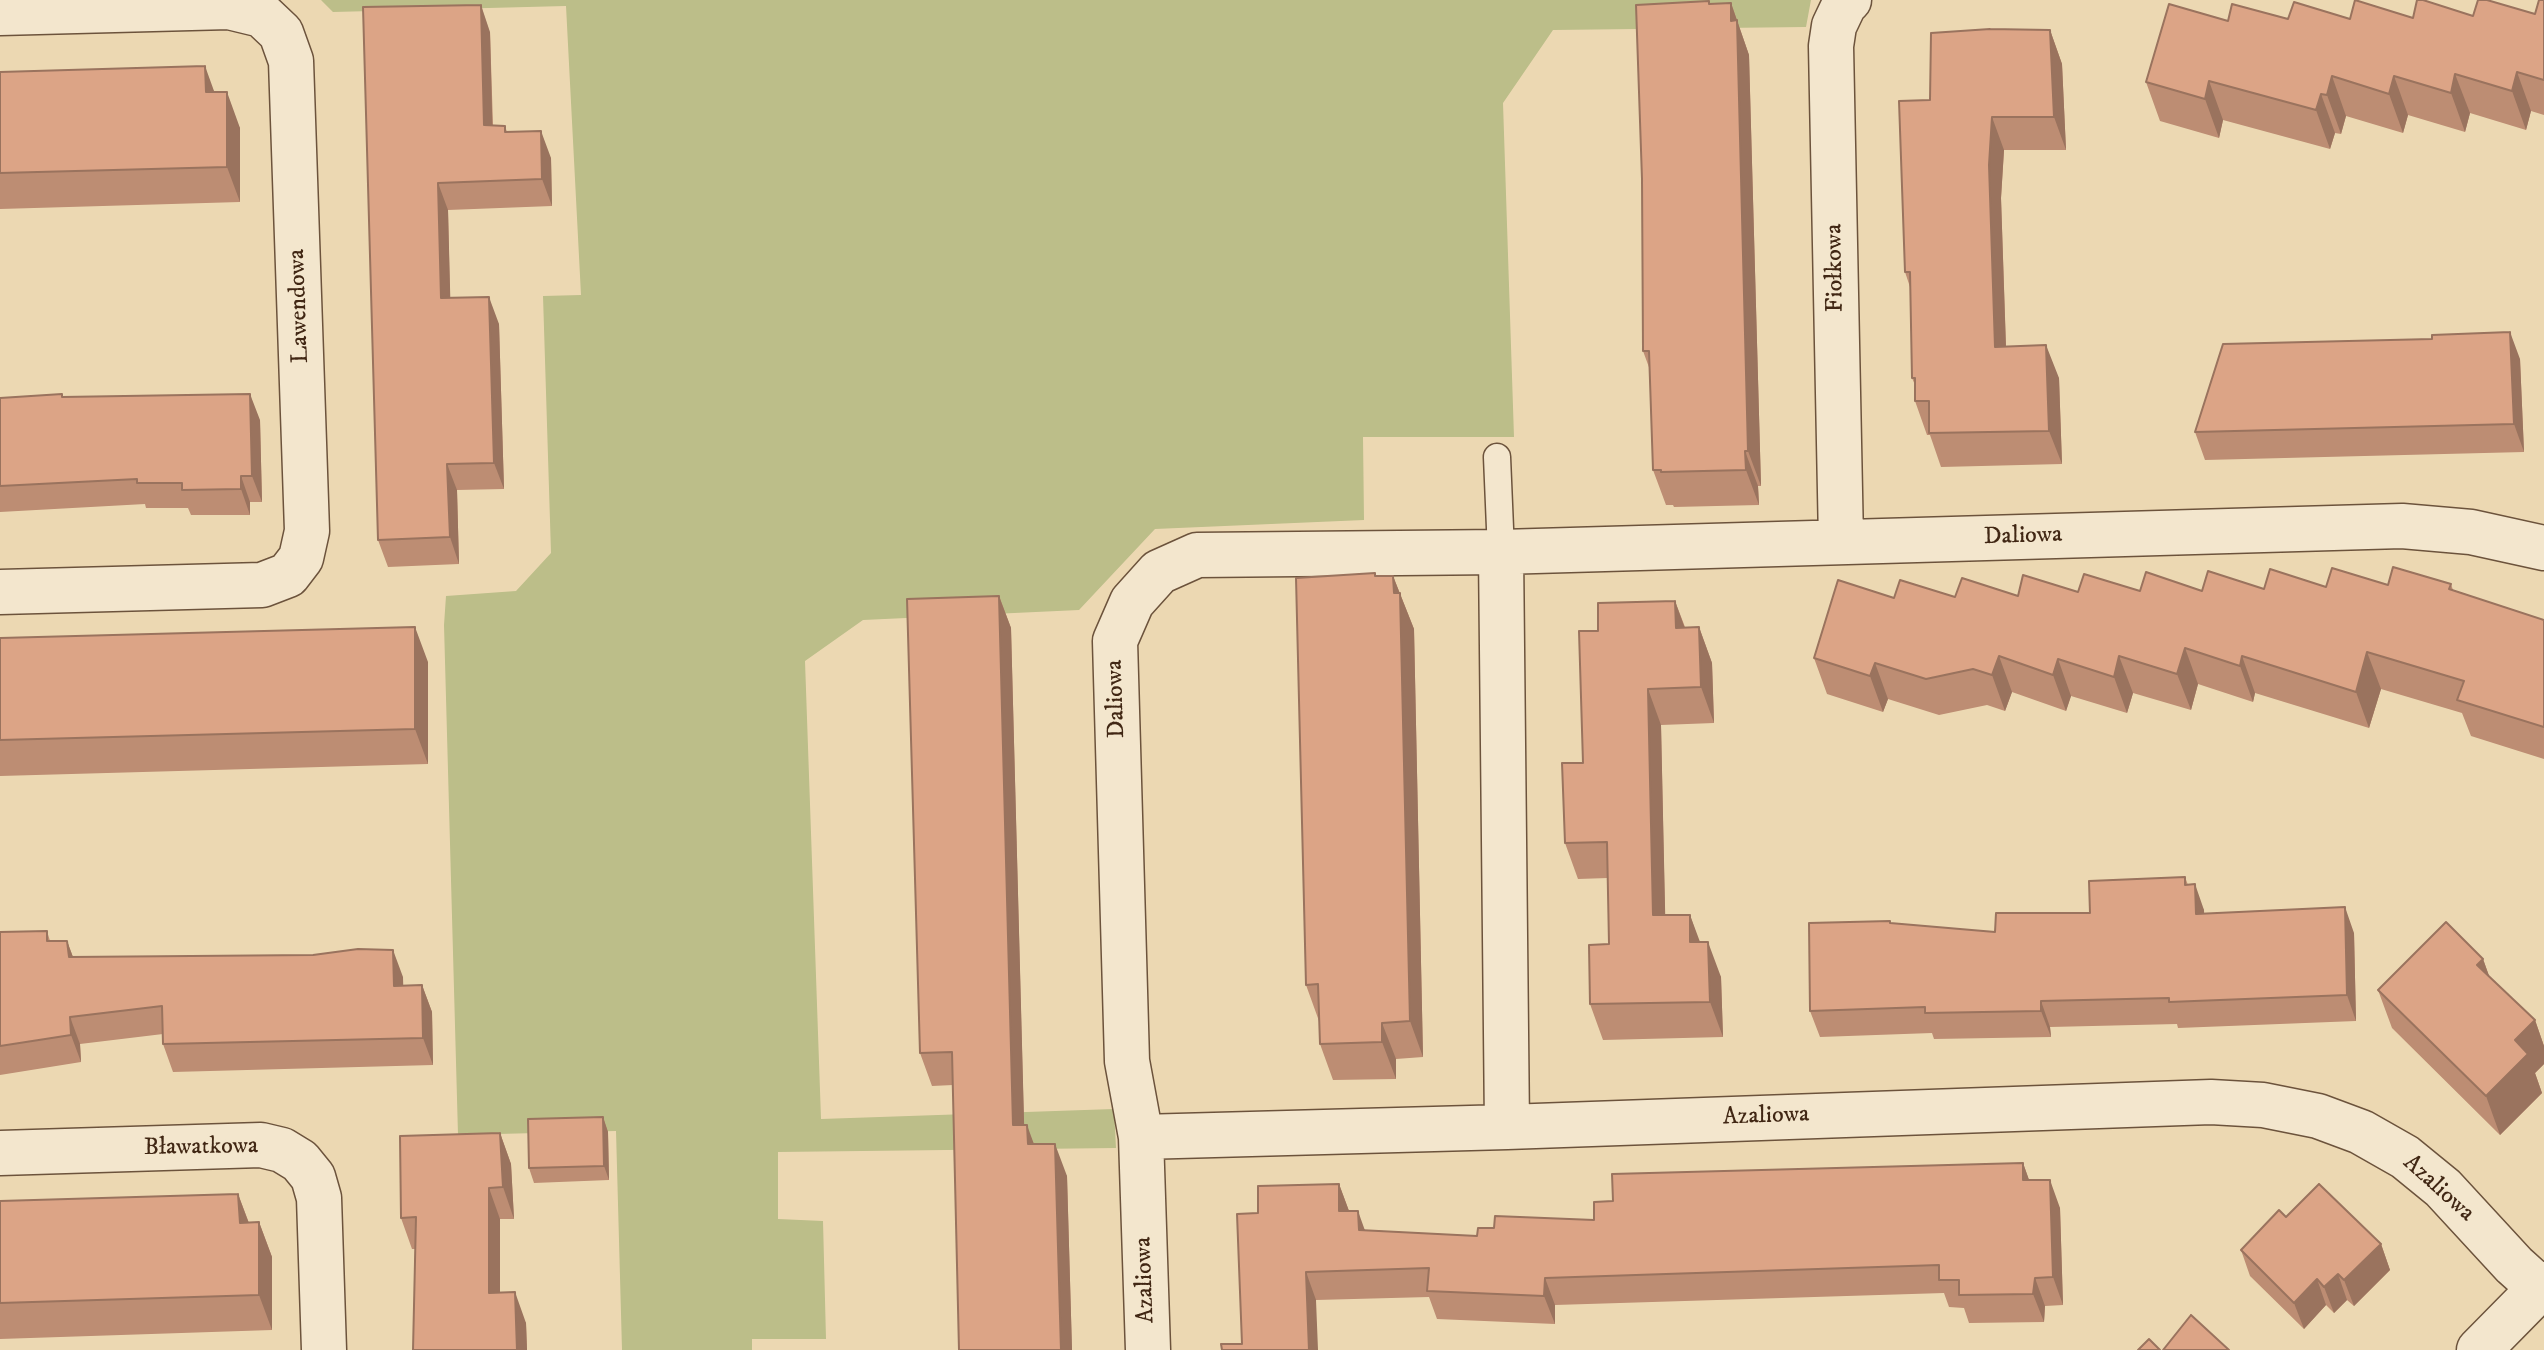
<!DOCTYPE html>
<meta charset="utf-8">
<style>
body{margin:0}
canvas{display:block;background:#ecd8b2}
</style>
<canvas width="2544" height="1350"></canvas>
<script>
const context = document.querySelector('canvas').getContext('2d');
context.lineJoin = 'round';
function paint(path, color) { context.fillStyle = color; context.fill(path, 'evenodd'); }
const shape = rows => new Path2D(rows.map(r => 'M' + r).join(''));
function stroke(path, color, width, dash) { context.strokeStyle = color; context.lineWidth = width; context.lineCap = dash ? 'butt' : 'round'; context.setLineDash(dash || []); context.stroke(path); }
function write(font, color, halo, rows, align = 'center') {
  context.font = font + ' "IM FELL DW Pica",serif'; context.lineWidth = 6; context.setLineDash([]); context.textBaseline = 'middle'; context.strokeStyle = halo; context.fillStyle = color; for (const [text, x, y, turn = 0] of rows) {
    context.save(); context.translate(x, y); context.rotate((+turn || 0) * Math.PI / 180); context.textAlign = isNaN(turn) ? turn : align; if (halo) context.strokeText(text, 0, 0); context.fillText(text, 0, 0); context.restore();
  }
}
const green = shape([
 [321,0,1811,0,1806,27,1553,30,1503,103,1514,437,1363,437,1364,520,1155,529,1079,610,863,620,805,661,821,1119,1114,1109,1116,1148,778,1152,778,1219,823,1221,826,1339,752,1339,752,1350,622,1350,616,1131,458,1135,444,625,446,596,516,591,551,553,543,296,581,295,566,6,333,12]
]);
const lane = shape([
 [1497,457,1501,552]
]);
const street = shape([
 [0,13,229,7,262,15,281,33,291,61,307,531,301,558,288,575,262,585,0,592],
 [1841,541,1831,46,1834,26,1844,5,1849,0],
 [1501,552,1507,1127],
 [1141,1137,1127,1061,1115,641,1132,602,1159,572,1197,555,1501,552,2402,526,2471,532,2544,548],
 [0,1153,261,1145,282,1150,300,1161,313,1177,319,1198,324,1350],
 [1148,1350,1141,1137,1507,1127,2211,1102,2263,1105,2318,1116,2361,1132,2405,1157,2443,1188,2514,1265,2544,1292],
 [2479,1350,2544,1284]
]);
const wall = shape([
 [2544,0,2544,115,2531,111,2526,130,2470,113,2465,132,2408,115,2403,133,2346,116,2341,134,2335,133,2330,149,2223,120,2219,138,2160,121,2146,82,2228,21,2413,18,2535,14],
 [1731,3,1749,55,1761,486,1758,486,1759,505,1674,507,1673,505,1666,505,1653,470,1650,370,1643,351,1710,4],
 [363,7,490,32,493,125,505,126,507,132,551,158,552,206,448,210,450,298,499,324,504,489,457,490,459,564,388,567,378,540],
 [2050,30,2062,64,2066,150,2004,150,2001,198,2006,346,2059,378,2062,464,1941,467,1930,435,1927,435,1915,401,1915,385,1912,378,1910,287,1905,272,1930,100],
 [0,72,215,92,240,128,240,202,0,209],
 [2432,339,2520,359,2524,452,2205,460,2195,432],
 [63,397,260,420,262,502,250,502,250,515,191,515,188,508,146,508,145,504,0,512,0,398],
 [1375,573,1376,576,1393,576,1414,629,1423,1057,1396,1059,1396,1079,1333,1080,1320,1044,1319,1021,1306,985],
 [2451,584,2453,590,2544,620,2544,759,2471,736,2462,713,2381,689,2369,728,2255,693,2253,702,2198,684,2191,710,2133,693,2127,713,2071,696,2066,711,2012,692,2005,711,1987,705,1939,715,1888,699,1883,712,1827,694,1814,658,1894,598,2018,596,2078,592,2202,591],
 [999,596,1011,628,1024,1125,1034,1144,1067,1176,1072,1350,959,1350,953,1085,932,1086,920,1053],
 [1675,601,1685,627,1699,627,1712,663,1714,723,1661,725,1665,915,1690,915,1699,942,1721,977,1723,1037,1603,1040,1590,1004,1609,944,1608,878,1578,879,1565,843,1583,763,1598,631],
 [0,638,428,662,428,764,0,776],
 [2185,877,2188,885,2204,910,2204,914,2354,933,2356,1021,2178,1028,2177,1024,2050,1027,2051,1037,1934,1039,1932,1033,1820,1037,1810,1011,1890,921,1891,923,1995,932,2090,913],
 [47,931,50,941,67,941,73,957,403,977,403,986,422,985,432,1012,433,1065,173,1072,163,1044,163,1034,80,1044,81,1062,0,1075,0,932],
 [2483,959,2489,976,2535,1020,2544,1046,2544,1064,2535,1073,2542,1093,2500,1135,2392,1028,2378,990],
 [603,1117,608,1132,609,1180,534,1183,529,1168],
 [500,1133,511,1164,514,1219,500,1219,500,1292,526,1323,527,1350,413,1350,415,1249,412,1249,401,1218],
 [2023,1163,2029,1180,2060,1208,2063,1305,2045,1306,2044,1322,1969,1323,1964,1308,1949,1307,1944,1293,1555,1305,1555,1324,1437,1319,1429,1297,1316,1300,1242,1344,1339,1184,1349,1211,1365,1230,1477,1236,1494,1228,1594,1220,1613,1201],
 [238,1194,249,1223,259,1222,272,1257,272,1330,0,1339,0,1201],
 [2286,1217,2381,1244,2390,1270,2354,1306,2347,1300,2334,1313,2326,1305,2304,1329,2250,1276,2241,1250]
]);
const shadedWall = shape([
 [1731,3,1749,55,1761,486,1748,451],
 [481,5,490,32,493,151,484,125],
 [2050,30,2062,64,2066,150,2054,117],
 [205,66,218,102,206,92],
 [2517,72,2531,111,2526,130,2512,91],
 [2455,74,2470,113,2465,132,2451,93],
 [2332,76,2346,116,2341,134,2327,95],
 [2394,76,2408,115,2403,133,2389,94],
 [2209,81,2223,120,2219,138,2205,99],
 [227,92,240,128,240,202,227,167],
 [2321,94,2335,133,2330,149,2316,110],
 [1992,117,2004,150,2001,198,2007,380,1995,347,1989,165],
 [541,131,551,158,552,206,542,179],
 [438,183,448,210,451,325,441,298],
 [489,297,499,324,504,489,494,463],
 [2510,332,2520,359,2524,452,2514,424],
 [2046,345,2059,378,2062,464,2049,431],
 [250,394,260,420,262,502,252,476],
 [1745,451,1758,486,1759,505,1746,470],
 [447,464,457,490,459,564,450,537],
 [241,476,250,502,250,515,241,489],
 [1393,576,1414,629,1423,1057,1410,1021],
 [999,596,1011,628,1025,1158,1013,1125],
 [1675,601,1688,637,1676,628],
 [415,627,428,662,428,764,415,729],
 [1699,627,1712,663,1714,723,1701,687],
 [2185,648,2198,684,2191,710,2177,674],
 [2367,652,2381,689,2369,728,2356,692],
 [1999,656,2012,692,2005,711,1992,675],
 [2119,656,2133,693,2127,713,2114,677],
 [2242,656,2255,693,2253,702,2240,666],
 [2058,659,2071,696,2066,711,2053,675],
 [1875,663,1888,699,1883,712,1870,676],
 [1648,689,1661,725,1666,951,1653,915],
 [2195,884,2204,910,2205,940,2196,914],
 [2345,907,2354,933,2356,1021,2347,995],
 [1690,915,1703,950,1690,942],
 [67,941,77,968,69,957],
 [1708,942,1721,977,1723,1037,1710,1002],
 [393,950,403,977,404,1013,394,986],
 [2483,959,2497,998,2477,965],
 [422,985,432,1012,433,1065,423,1038],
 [2041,1001,2050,1027,2051,1037,2041,1011],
 [70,1017,80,1044,81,1062,71,1035],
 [2535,1020,2544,1046,2544,1064,2535,1073,2542,1093,2500,1135,2486,1096,2515,1040],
 [1382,1023,1396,1059,1396,1079,1382,1042],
 [603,1117,608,1132,609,1180,604,1166],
 [1027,1125,1039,1158,1028,1144],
 [500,1133,511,1164,514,1219,503,1187],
 [1055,1144,1067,1176,1072,1350,1061,1350],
 [2023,1163,2033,1191,2023,1180],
 [2050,1180,2060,1208,2063,1305,2053,1277],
 [1339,1184,1349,1211,1339,1211],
 [489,1188,500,1219,500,1324,489,1293],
 [238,1194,251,1229,240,1223],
 [1358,1211,1368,1239,1359,1230],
 [259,1222,272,1257,272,1330,259,1295],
 [2381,1244,2390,1270,2354,1306,2344,1280],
 [1306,1272,1316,1300,1318,1350,1309,1350],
 [2338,1274,2347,1300,2334,1313,2324,1287],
 [1545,1278,1555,1305,1555,1324,1544,1296],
 [2035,1278,2045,1306,2044,1322,2033,1294],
 [2317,1279,2326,1305,2304,1329,2294,1303],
 [515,1292,526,1323,527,1350,517,1350]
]);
const building = shape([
 [2355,0,2413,18,2417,0,2423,0,2473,16,2478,0,2487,0,2535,14,2539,0,2544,0,2544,80,2517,72,2512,91,2455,74,2451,93,2394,76,2389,94,2332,76,2327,95,2321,94,2316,110,2209,81,2205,99,2146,82,2169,4,2228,21,2232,4,2288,19,2294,2,2350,19,2355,0],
 [1709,1,1709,4,1731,3,1731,21,1737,20,1748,451,1745,451,1746,470,1661,472,1661,470,1653,470,1649,351,1643,351,1642,179,1636,5,1709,1],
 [481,5,484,125,505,126,505,132,541,131,542,179,438,183,441,298,489,297,494,463,447,464,450,537,378,540,363,7,481,5],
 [1990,29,2050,30,2054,117,1992,117,1989,165,1995,347,2046,345,2049,431,1929,433,1929,401,1915,401,1915,378,1912,378,1910,272,1905,272,1899,101,1930,100,1931,33,1990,29],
 [205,66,206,92,227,92,227,167,0,173,0,72,205,66],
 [2510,332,2514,424,2195,432,2223,344,2432,339,2432,335,2510,332],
 [62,394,62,397,250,394,252,476,241,476,241,489,182,490,182,483,137,483,137,479,0,486,0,398,62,394],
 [2393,567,2451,584,2449,589,2544,620,2544,727,2457,700,2464,681,2367,652,2356,692,2242,656,2240,666,2185,648,2177,674,2119,656,2114,677,2058,659,2053,675,1999,656,1992,675,1973,669,1926,679,1875,663,1870,676,1814,658,1838,580,1894,598,1900,580,1955,597,1962,578,2018,596,2023,575,2078,592,2084,574,2140,591,2146,572,2202,591,2208,571,2264,589,2270,569,2326,587,2332,568,2388,585,2393,567],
 [1375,573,1375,576,1393,576,1394,593,1400,593,1410,1021,1382,1023,1382,1042,1320,1044,1318,984,1306,985,1296,578,1375,573],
 [999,596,1013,1125,1027,1125,1028,1144,1055,1144,1061,1350,959,1350,952,1052,920,1053,907,599,999,596],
 [1675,601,1676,628,1699,627,1701,687,1648,689,1653,915,1690,915,1690,942,1708,942,1710,1002,1590,1004,1589,945,1609,944,1607,842,1565,843,1562,763,1583,763,1579,631,1598,631,1598,603,1675,601],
 [415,627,415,729,0,740,0,638,415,627],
 [2185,877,2185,885,2195,884,2196,914,2345,907,2347,995,2169,1002,2169,998,2041,1001,2041,1011,1925,1013,1925,1007,1810,1011,1809,923,1890,921,1890,923,1995,932,1996,913,2090,913,2089,881,2185,877],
 [2446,922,2483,959,2477,965,2535,1020,2515,1040,2528,1054,2486,1096,2378,990,2446,922],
 [47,931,47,941,67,941,69,957,313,955,358,949,393,950,394,986,422,985,423,1038,163,1044,162,1006,70,1017,71,1035,0,1046,0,932,47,931],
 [603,1117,604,1166,529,1168,528,1119,603,1117],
 [500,1133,503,1187,489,1188,489,1293,515,1292,517,1350,413,1350,416,1217,401,1218,400,1136,500,1133],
 [2023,1163,2023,1180,2050,1180,2053,1277,2035,1278,2033,1294,1959,1295,1959,1280,1939,1280,1939,1265,1545,1278,1544,1296,1427,1291,1429,1268,1306,1272,1309,1350,1222,1350,1221,1344,1242,1344,1237,1214,1258,1213,1258,1186,1339,1184,1339,1211,1358,1211,1359,1230,1477,1236,1478,1228,1494,1228,1495,1216,1594,1220,1594,1202,1613,1201,1612,1174,2023,1163],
 [2319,1184,2381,1244,2344,1280,2338,1274,2324,1287,2317,1279,2294,1303,2241,1250,2279,1210,2286,1217,2319,1184],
 [238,1194,240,1223,259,1222,259,1295,0,1303,0,1201,238,1194],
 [2191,1315,2229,1350,2163,1350,2191,1315],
 [2149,1339,2160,1350,2138,1350,2149,1339]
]);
const streetNames = [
 ["Fiołkowa",1836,268,-91],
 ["Lawendowa",300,306,-92],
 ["Daliowa",2023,537,-2],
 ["Daliowa",1117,699,-92],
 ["Azaliowa",1766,1117,-2],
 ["Bławatkowa",201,1148,-1],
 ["Azaliowa",2438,1189,42],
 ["Azaliowa",1146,1280,-92]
];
paint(green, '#bcbe89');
stroke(lane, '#6c533c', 29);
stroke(street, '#6c533c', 47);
stroke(lane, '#f3e6cd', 26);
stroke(street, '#f3e6cd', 44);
paint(wall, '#bd8d73');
paint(shadedWall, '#9a735e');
paint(building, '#dca486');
stroke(building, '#9a735e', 2);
write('24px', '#412714', '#f3e6cd', streetNames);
</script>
